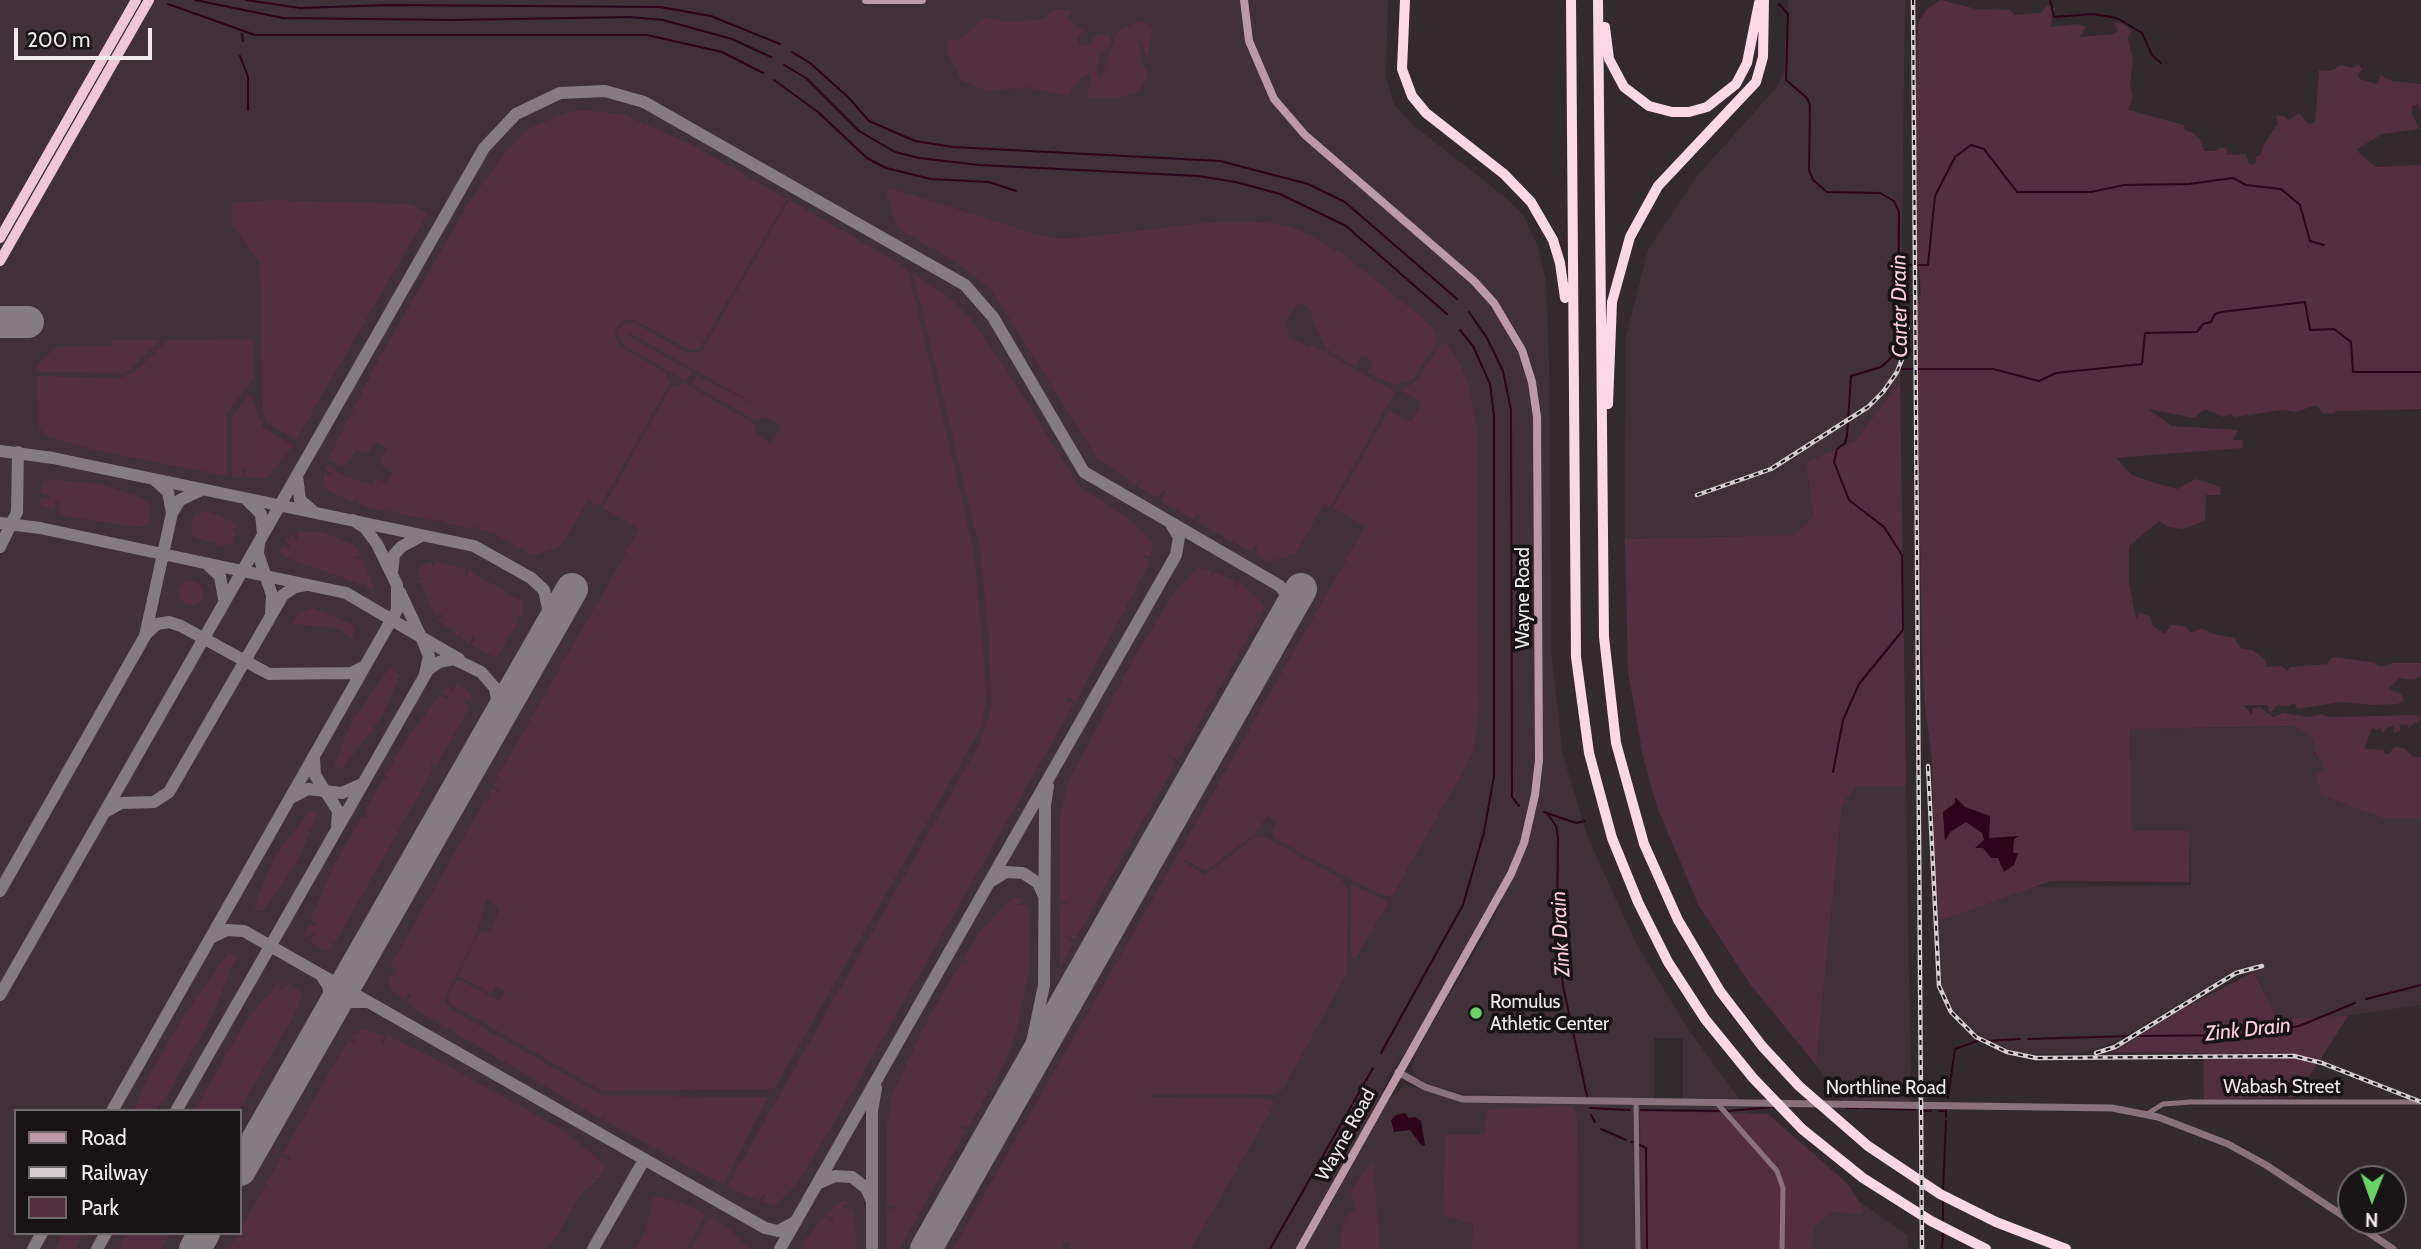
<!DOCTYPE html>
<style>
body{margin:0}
#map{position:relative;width:2421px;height:1249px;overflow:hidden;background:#332a2e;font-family:Cabin,sans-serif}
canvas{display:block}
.legend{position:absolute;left:14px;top:1109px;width:228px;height:126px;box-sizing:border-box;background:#181416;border:2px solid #6e696b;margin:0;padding:9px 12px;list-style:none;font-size:21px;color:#efe9eb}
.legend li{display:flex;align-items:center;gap:14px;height:35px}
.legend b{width:35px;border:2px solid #6e696b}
.north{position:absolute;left:2337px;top:1165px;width:70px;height:70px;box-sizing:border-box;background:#181416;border:2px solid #6e696b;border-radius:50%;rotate:181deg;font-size:19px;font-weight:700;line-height:28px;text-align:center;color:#efe9eb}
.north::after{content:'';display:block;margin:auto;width:24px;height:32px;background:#69d464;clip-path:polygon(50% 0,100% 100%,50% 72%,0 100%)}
.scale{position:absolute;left:14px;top:28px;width:138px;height:32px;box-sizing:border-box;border:4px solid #efe9eb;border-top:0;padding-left:9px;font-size:21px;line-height:24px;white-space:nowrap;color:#efe9eb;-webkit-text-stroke:5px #181416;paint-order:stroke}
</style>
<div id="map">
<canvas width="2421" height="1249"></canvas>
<ul class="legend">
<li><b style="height:9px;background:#bd98a7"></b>Road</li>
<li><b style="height:9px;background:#d5ced1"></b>Railway</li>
<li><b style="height:19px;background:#522e3e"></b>Park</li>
</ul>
<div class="north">N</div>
<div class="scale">200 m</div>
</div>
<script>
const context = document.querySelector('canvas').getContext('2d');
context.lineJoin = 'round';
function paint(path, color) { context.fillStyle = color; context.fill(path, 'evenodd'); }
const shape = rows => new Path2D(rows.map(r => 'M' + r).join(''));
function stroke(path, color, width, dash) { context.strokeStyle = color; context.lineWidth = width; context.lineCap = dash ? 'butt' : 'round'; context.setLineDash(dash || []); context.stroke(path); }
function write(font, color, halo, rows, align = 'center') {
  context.font = font + ' Cabin,sans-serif'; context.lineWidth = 7; context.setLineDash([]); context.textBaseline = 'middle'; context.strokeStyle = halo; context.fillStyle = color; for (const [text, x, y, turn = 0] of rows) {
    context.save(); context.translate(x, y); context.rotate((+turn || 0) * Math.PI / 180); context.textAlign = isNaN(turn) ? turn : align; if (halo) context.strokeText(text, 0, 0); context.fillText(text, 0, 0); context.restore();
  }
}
const built = shape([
 [0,0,1388,0,1386,78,1394,104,1413,125,1505,197,1524,216,1538,247,1546,281,1549,359,1551,651,1563,755,1588,838,1637,945,1688,1029,1741,1101,1683,1100,1683,1038,1654,1038,1654,1100,1464,1094,1434,1086,1416,1077,1411,1067,1418,1048,1494,919,1502,900,1495,897,1412,1043,1388,1077,1365,1129,1297,1249,0,1249],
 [16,1111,240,1111,240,1233,16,1233],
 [1788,0,1905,0,1900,382,1855,441,1806,462,1813,516,1795,535,1625,539,1626,337,1648,250,1697,176,1778,86,1784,69],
 [2314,726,2315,756,2386,755,2421,800,2421,1005,2336,1017,2277,1018,2251,965,2232,972,2115,1042,2083,1053,2031,1054,2016,1052,1984,1037,1962,1020,1945,996,1941,981,1936,888,2191,885,2190,831,2132,832,2130,729],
 [1857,786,1906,786,1911,1101,1843,1101,1816,1065,1842,805],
 [1405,1085,1458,1101,1743,1106,1817,1171,1908,1236,1908,1249,1305,1249,1388,1101]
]);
const green = shape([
 [1941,0,1976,9,2010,10,2014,15,2041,13,2047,5,2056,9,2052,12,2051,27,2077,24,2086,27,2080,37,2113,34,2118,31,2114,23,2122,23,2132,31,2128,38,2133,61,2130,85,2133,97,2128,110,2184,125,2185,130,2193,133,2200,140,2204,151,2216,151,2221,147,2227,149,2227,155,2245,154,2250,165,2256,163,2256,157,2260,155,2264,144,2278,124,2276,115,2286,117,2288,121,2299,113,2309,124,2315,123,2319,70,2330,71,2341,65,2353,68,2358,64,2362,69,2357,76,2362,80,2377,84,2381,75,2392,81,2421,84,2421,110,2417,105,2412,106,2412,114,2420,129,2382,134,2356,150,2376,167,2421,165,2421,409,2337,411,2333,414,2323,413,2316,405,2296,412,2282,410,2235,417,2230,414,2223,417,2205,409,2194,418,2148,409,2172,426,2238,430,2233,440,2243,440,2242,448,2116,458,2132,475,2158,484,2177,489,2196,479,2221,487,2220,495,2206,495,2205,521,2183,529,2168,527,2159,521,2129,546,2129,583,2136,619,2140,612,2149,616,2153,626,2165,634,2171,625,2177,625,2186,627,2191,633,2201,628,2213,634,2235,638,2240,648,2252,650,2266,660,2266,667,2281,666,2287,671,2291,667,2327,664,2332,657,2372,662,2382,667,2393,663,2421,663,2421,676,2414,680,2399,678,2389,688,2401,694,2404,700,2398,704,2372,705,2341,702,2297,709,2295,703,2287,706,2278,705,2270,713,2267,705,2243,705,2252,715,2253,708,2260,707,2273,717,2283,713,2310,717,2321,714,2328,717,2420,715,2419,724,2415,722,2409,728,2407,724,2400,725,2400,731,2394,733,2393,726,2386,728,2383,734,2380,727,2377,730,2372,728,2364,749,2384,750,2384,753,2389,754,2394,747,2404,748,2413,757,2421,757,2421,818,2383,818,2321,795,2316,773,2324,770,2323,763,2316,755,2313,739,2295,726,2130,729,2132,831,2190,831,2189,882,2051,881,1942,920,1935,918,1932,761,1924,697,1922,647,1916,309,1921,293,1916,238,1916,98,1918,22,1927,9],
 [1056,9,1073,10,1067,19,1084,30,1077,37,1080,45,1088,46,1097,34,1110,36,1111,44,1101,55,1097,67,1099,82,1118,31,1140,21,1153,27,1147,57,1141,40,1138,40,1142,64,1148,72,1144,84,1138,92,1116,99,1086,98,1091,78,1089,73,1077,81,1068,96,1026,87,990,92,962,81,947,51,948,40,962,39,984,17,1012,22,1043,19],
 [587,110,625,115,642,123,642,129,645,124,692,145,787,199,699,349,688,349,632,319,622,321,616,327,615,337,620,346,665,372,670,383,600,506,588,500,561,546,533,556,493,533,478,530,479,524,475,529,444,523,445,516,441,522,399,514,397,508,396,513,370,508,357,503,358,495,353,502,323,488,324,473,331,477,333,475,325,470,326,466,345,476,373,484,375,478,386,483,393,473,382,466,381,459,387,448,375,441,369,452,356,451,346,465,338,465,328,459,380,357,466,207,503,155,530,128,567,112],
 [891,188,1039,235,1066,239,1221,221,1263,222,1287,226,1309,234,1347,257,1432,326,1438,339,1413,379,1395,385,1367,373,1373,362,1362,355,1355,366,1332,353,1324,346,1308,307,1298,304,1291,313,1286,321,1289,337,1309,347,1311,344,1395,392,1330,507,1324,504,1295,554,1268,562,1254,554,1258,546,1255,545,1251,552,1197,522,1201,515,1197,513,1193,519,1161,501,1166,491,1163,490,1158,499,1138,487,1142,479,1135,485,1097,458,992,291,960,264,898,229,886,193],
 [271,200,410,204,428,213,296,440,267,422,263,414,260,263,232,225,232,203],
 [789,200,895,261,906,268,909,274,974,551,987,695,982,726,774,1089,602,1091,451,1004,448,995,456,981,461,980,499,1001,505,991,496,986,491,993,458,976,479,933,490,932,500,908,487,900,473,943,444,999,450,1009,603,1096,768,1097,723,1185,603,1120,608,1112,601,1119,418,1011,407,1002,412,994,409,993,405,1000,391,989,387,973,395,977,396,969,390,966,486,798,492,800,488,795,492,788,499,792,500,790,493,785,544,696,549,695,546,692,597,603,602,601,600,599,639,529,603,508,671,387,684,383,755,424,756,434,771,443,782,426,764,416,756,421,692,384,697,375,761,408,630,333,629,336,692,372,686,381,626,347,617,333,623,324,634,322,687,353,702,351],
 [913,273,951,299,970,318,1006,369,1078,485,1134,523,1153,543,1150,557,1140,554,1149,560,1146,570,1076,701,1068,697,1066,700,1074,704,843,1108,795,1186,776,1205,762,1202,765,1196,763,1194,759,1201,727,1187,979,745,991,708,989,641,980,550],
 [250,339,254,341,254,378,227,413,227,476,103,452,49,438,39,428,37,376,120,378,134,372,168,340],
 [113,340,160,340,131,369,123,373,37,372,37,365,56,347,113,346],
 [1442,343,1446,343,1458,360,1468,382,1478,433,1479,715,1473,751,1465,768,1392,896,1381,895,1275,839,1272,830,1277,821,1267,816,1255,834,1206,871,1184,859,1183,861,1205,875,1256,836,1267,838,1340,878,1348,889,1347,973,1283,1089,1274,1095,1151,1093,1151,1097,1270,1099,1275,1103,1191,1249,1070,1249,1069,1242,1063,1243,1063,1249,953,1249,1365,527,1333,508,1389,411,1411,422,1422,403,1402,391,1418,379],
 [1900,382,1906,786,1857,786,1842,805,1816,1065,1750,984,1699,906,1657,807,1643,757,1628,671,1625,539,1795,535,1813,516,1806,462,1855,441],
 [250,394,263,427,293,446,267,478,246,478,246,469,243,469,241,477,232,477,232,417],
 [47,479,100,484,143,498,151,505,150,519,145,526,138,527,68,517,59,513,61,502,56,501,54,511,41,505,40,499,50,498,50,494,40,494,43,482],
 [207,511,236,523,237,528,231,528,236,532,233,543,222,546,194,537,191,529,194,516],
 [295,532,294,540,297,540,298,532,322,532,352,544,361,554,354,559,363,559,374,590,366,587,366,581,362,585,285,557,281,552,281,546,288,548,290,545,284,541],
 [432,561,432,568,436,562,466,569,464,576,467,577,469,570,523,602,524,611,521,617,515,614,519,620,496,658,471,645,475,638,473,636,468,643,461,637,465,630,458,636,451,631,454,626,449,629,437,620,443,616,442,614,435,617,420,581,426,577,419,577,418,574,422,565],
 [1198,567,1212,571,1209,580,1215,572,1235,580,1234,589,1238,582,1246,587,1264,605,1261,614,1253,612,1260,617,1178,760,1169,756,1176,763,1075,940,1066,936,1074,943,1060,967,1060,905,1070,904,1060,901,1060,817,1068,782,1140,647,1177,589],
 '179 593a12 12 0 1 1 24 0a12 12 0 1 1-24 0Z',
 [313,608,352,624,355,630,352,641,348,635,335,628,292,624,298,614],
 [389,668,400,675,383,715,340,772,341,767,336,770,334,763,339,753,343,753,340,749,351,724],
 [453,682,451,691,454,691,456,683,471,693,472,703,466,700,465,703,470,706,437,765,431,763,430,766,434,768,335,943,329,940,334,945,328,949,322,949,309,941,315,935,313,933,306,939,305,934,309,924,315,927,316,924,311,918,334,865,362,816,368,817,365,811,383,779,388,781,385,776,403,745,439,695,447,699,448,696,441,692],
 [310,810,315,812,317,816,312,828,308,829,311,831,295,866,263,911,257,911,254,905,275,856],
 [1351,885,1386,900,1388,904,1355,959,1351,956],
 [1013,897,1024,900,1016,905,1027,905,1030,918,1030,966,1017,1030,1006,1061,990,1090,983,1087,988,1093,968,1128,958,1126,966,1131,899,1249,887,1249,887,1209,897,1208,896,1205,887,1205,887,1125,892,1094,926,1023,961,962,968,963,963,959,980,931],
 [229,952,237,957,231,969,227,967,230,972,211,1018,170,1090,155,1111,134,1111,147,1079,185,1014],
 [2254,972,2277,1018,2348,1016,2296,1097,2204,1100,2203,1053,2114,1052,2184,1008],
 [282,981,280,990,283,990,285,982,301,992,302,1001,296,999,300,1005,239,1111,194,1111,246,1021,269,993,272,994,270,991,275,984],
 [363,1029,385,1035,381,1042,383,1044,388,1036,430,1056,567,1132,606,1167,598,1179,590,1175,596,1181,581,1193,556,1238,545,1249,229,1249,282,1156,289,1161,291,1158,283,1153,348,1040,354,1043,355,1040,350,1037],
 [1572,1106,1577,1117,1578,1249,1472,1249,1473,1224,1443,1215,1445,1135,1484,1135,1487,1109],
 [1640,1111,1768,1114,1848,1184,1863,1209,1862,1214,1830,1212,1814,1227,1812,1249,1643,1249],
 [1373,1161,1380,1249,1341,1249,1340,1236,1345,1217,1356,1209,1350,1191],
 [653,1196,678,1201,677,1209,681,1202,706,1214,686,1249,635,1249,646,1230],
 [843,1200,852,1205,843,1205,843,1209,854,1209,857,1249,806,1249,801,1245,824,1216,832,1221,834,1218,826,1214],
 [710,1217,729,1229,750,1249,691,1249],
 [63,1233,83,1233,76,1249,55,1249],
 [125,1233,170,1233,161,1249,118,1249]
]);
const water = shape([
 [1955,797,1965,807,1990,816,1989,838,2019,836,2014,839,2013,853,2018,853,2014,865,2004,872,1998,858,1991,858,1983,848,1975,848,1984,840,1982,833,1966,822,1950,832,1945,841,1943,812,1955,803],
 [1405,1113,1409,1118,1415,1117,1421,1121,1425,1145,1422,1146,1410,1130,1394,1132,1391,1120,1396,1115]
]);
const stream = shape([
 [195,0,283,18,451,20,630,17,663,20,732,39,771,57],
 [246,0,300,8,389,5,660,7,711,16,780,44],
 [2050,0,2054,17,2093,14,2117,18,2142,33,2152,55,2161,63],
 [168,4,255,35,647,35,722,52,763,73],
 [1779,4,1788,14,1786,80,1807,98,1810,105,1809,170,1813,180,1827,192,1880,193,1894,201,1899,212,1898,344,1902,369,1993,369,2039,381,2056,373,2142,364,2145,333,2197,332,2203,324,2211,322,2215,314,2221,312,2305,302,2310,330,2334,329,2351,342,2353,372,2421,372],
 [242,34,243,41],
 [792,52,810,63,849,98,869,121,915,141,953,147,1220,161,1308,184,1345,202,1457,299],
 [240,56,248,77,248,110],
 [784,65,806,78,859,131,895,152,919,158,979,165,1198,176,1236,182,1280,194,1346,226,1447,314],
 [774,80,818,112,867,158,886,168,931,179,989,182,1016,191],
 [1899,265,1928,265,1935,196,1955,157,1971,145,1984,149,2017,192,2091,192,2124,185,2189,184,2233,178,2246,185,2281,189,2300,205,2310,241,2324,245],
 [1469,312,1487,338,1503,371,1511,410,1512,797,1519,806],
 [1833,772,1843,720,1859,684,1903,630,1902,555,1884,527,1849,500,1834,462,1837,449,1845,443,1847,436,1851,376,1881,367,1892,357,1897,344],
 [1544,812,1576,823,1585,821],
 [1547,813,1556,826,1558,837,1557,935,1563,986,1587,1096],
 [2366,999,2421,985],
 [2136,1036,2242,1035,2299,1026,2355,1003],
 [2028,1039,2130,1036],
 [1985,1041,2020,1039],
 [1381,1053,1463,905,1484,832,1494,776,1494,415,1490,384,1473,346,1460,330],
 [1948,1098,1955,1049,1980,1040],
 [1590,1108,1630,1110],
 [1847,1108,1859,1108],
 [1864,1108,1915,1110],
 [1641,1110,1719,1111],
 [1728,1111,1774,1107],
 [1924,1111,1931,1111],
 [1939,1111,1945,1111],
 [1591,1115,1595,1122],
 [1946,1117,1946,1108],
 [1601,1129,1626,1140],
 [1631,1142,1632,1142],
 [1640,1145,1646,1148,1647,1249],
 [1943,1192,1946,1121],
 [1943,1224,1943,1201],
 [1270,1249,1373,1068],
 [1942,1249,1943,1233]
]);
const taxiway = shape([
 [0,451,53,458,474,546,531,578,544,590,550,618,542,642],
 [297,476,300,500,312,510],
 [155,480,168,492,172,513,180,500,201,490],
 [246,499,261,514,263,533],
 [0,523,40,528,346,593,421,637,429,656,425,674],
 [259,543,258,554,272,595,271,613],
 [0,547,17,512,18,452],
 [207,564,220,576,224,599],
 [392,573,394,555,401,547,421,536],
 [400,592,421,637,459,659],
 [145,635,157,624,169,622,181,626,269,674,351,673,365,666],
 [314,758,315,775,338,811,337,826],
 [291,798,308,789,342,793,362,784],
 [107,811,121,803,154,802,169,792,283,595,295,587,306,585],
 [990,882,1006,872,1023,873,1038,883,1044,896],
 [0,891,145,636,172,513],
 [211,938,227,930,244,931,765,1228,778,1231,795,1222],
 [323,978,328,986,331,1001,325,1021],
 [0,995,484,148,516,114,560,93,605,91,644,102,965,285,993,317,1084,472,1280,586,1288,598,1286,616],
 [329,1016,348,1002,365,1002],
 [1012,1099,1030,1052,1044,985,1045,805,1048,786],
 [112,1111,397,610,397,585,377,544,365,528,353,520],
 [176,1111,428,670,439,662,454,659,481,672,495,688,498,707,495,723],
 [819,1183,835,1176,852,1177,866,1188,871,1199],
 [33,1249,42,1233],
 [97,1249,106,1233],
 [593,1249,644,1160],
 [780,1249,1176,555,1179,537,1171,524],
 [872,1249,872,1111,876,1088]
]);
const runway = shape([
 [0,322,28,322],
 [240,1170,572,589],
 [195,1249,204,1233],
 [926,1249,1301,589]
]);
const minor = shape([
 [1636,1101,1638,1249],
 [1716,1102,1777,1171,1783,1188,1782,1249],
 [2147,1114,2163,1104,2191,1102,2421,1102]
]);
const tertiary = shape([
 [1398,1072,1425,1087,1462,1099,2112,1108,2158,1117,2228,1144,2266,1165,2351,1221],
 [2351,1221,2393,1249]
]);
const secondary = shape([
 [866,0,922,0],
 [1244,0,1249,41,1274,99,1305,135,1474,281,1494,303,1522,350,1532,382,1537,417,1539,760,1535,795,1524,843,1511,874,1300,1249]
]);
const trunk = shape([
 [0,238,136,0],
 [0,261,149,0]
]);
const motorway = shape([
 [1405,0,1402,69,1412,96,1426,113,1504,174,1531,202,1553,240,1560,263,1565,298],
 [1571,0,1576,657,1589,753,1612,838,1638,902,1668,962,1705,1019,1753,1078,1802,1129,1863,1178,1931,1221,1986,1249],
 [1598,0,1604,637,1616,743,1644,844,1678,920,1720,991,1762,1046,1799,1086,1868,1146,1940,1194,1996,1222,2066,1249],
 [1605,27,1609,59,1624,87,1649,106,1672,112,1689,112,1707,107,1736,84,1747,63,1759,3],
 [1608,404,1612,302,1630,237,1658,186,1756,82,1763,57,1764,0]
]);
const rail = shape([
 [1913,0,1922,1249],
 [1697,495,1771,469,1868,407,1883,392,1897,372,1904,354,1908,326],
 [1928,766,1939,986,1951,1012,1976,1037,2007,1052,2036,1058,2294,1056,2322,1063,2421,1102],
 [2096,1053,2115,1047,2236,973,2262,966]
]);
const markers = [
 [1476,1013,7,"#69d464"]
];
const streetNames = [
 ["Wayne Road",1523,598,-90],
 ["Wabash Street",2282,1087],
 ["Northline Road",1886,1088],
 ["Wayne Road",1346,1135,-61]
];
const poiNames = [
 ["Romulus",1490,1002],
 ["Athletic Center",1490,1024]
];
const waterNames = [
 ["Carter Drain",1900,306,-91],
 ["Zink Drain",1561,934,-93],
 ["Zink Drain",2248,1030,-6]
];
paint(built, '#403037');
paint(green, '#522e3e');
paint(water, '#2d0419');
stroke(stream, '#2d0419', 2);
stroke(taxiway, '#847c80', 12);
stroke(runway, '#847c80', 32);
stroke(minor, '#89727b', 5);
stroke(tertiary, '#89727b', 7);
stroke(secondary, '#bd98a7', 8);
stroke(trunk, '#f1c7d8', 10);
stroke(motorway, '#fcd8e6', 10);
stroke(rail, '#d5ced1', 4.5);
stroke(rail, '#181416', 2, [5]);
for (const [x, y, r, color] of markers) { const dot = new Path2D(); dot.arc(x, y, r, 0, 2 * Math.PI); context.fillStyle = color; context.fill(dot); stroke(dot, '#181416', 2.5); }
write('19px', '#efe9eb', '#181416', streetNames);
write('19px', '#efe9eb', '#181416', poiNames, 'left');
write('italic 21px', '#ffcee1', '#181416', waterNames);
</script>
